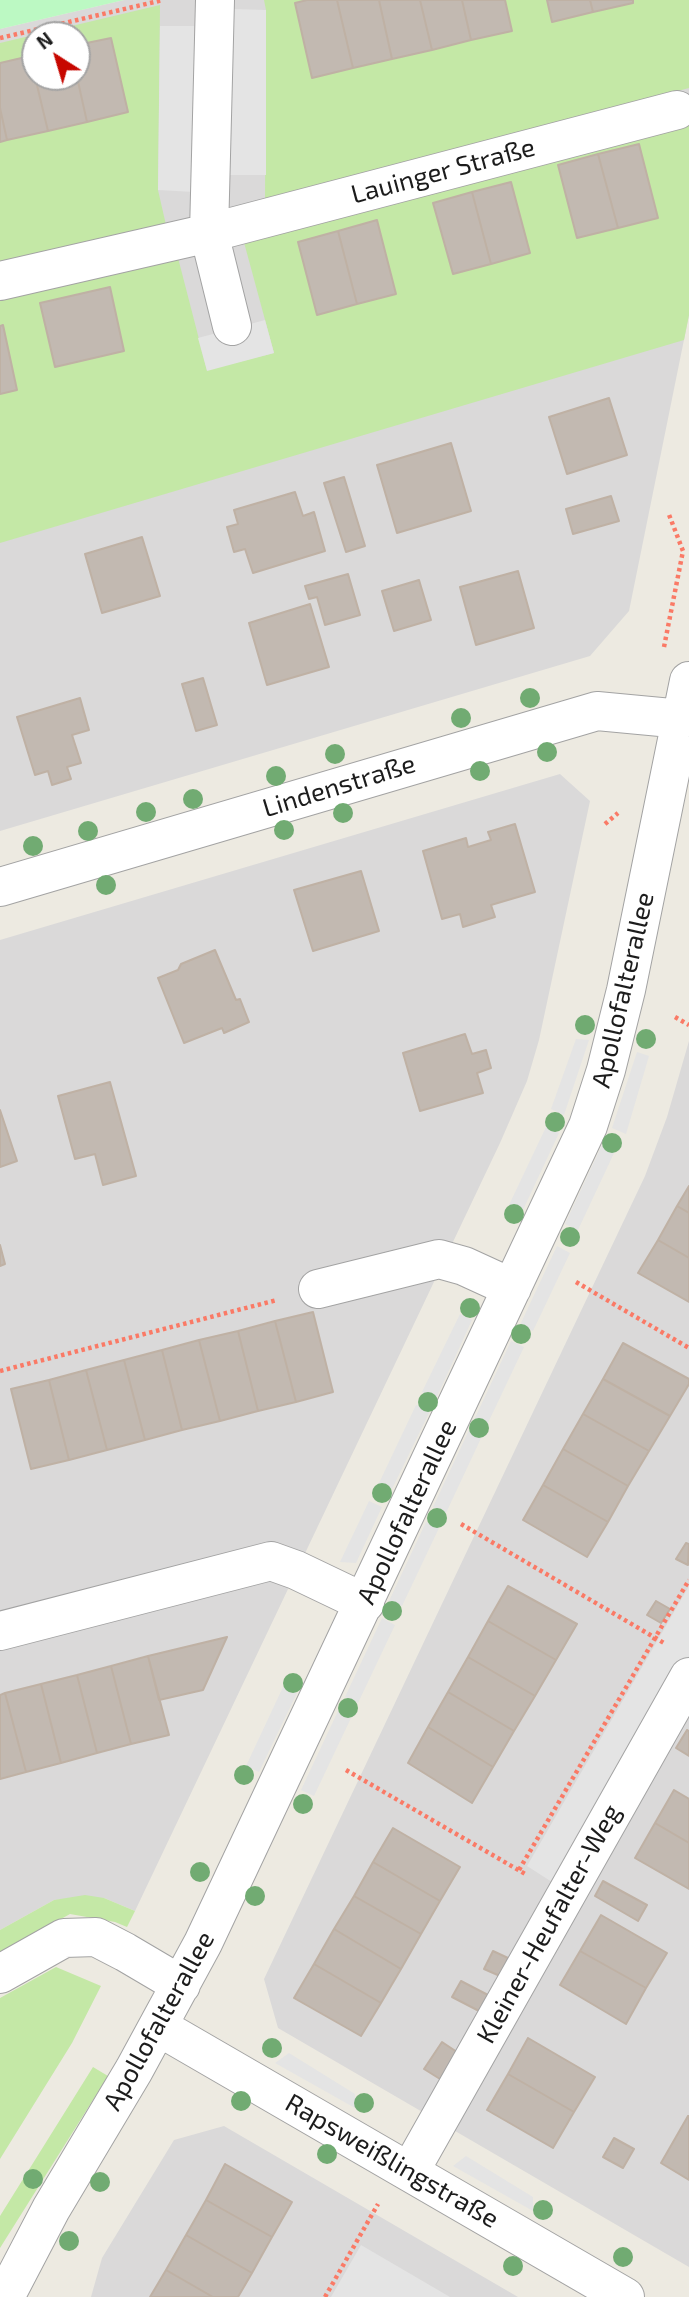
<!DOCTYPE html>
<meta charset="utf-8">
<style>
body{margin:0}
#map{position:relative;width:689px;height:2297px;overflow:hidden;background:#edeae1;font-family:"Exo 2",sans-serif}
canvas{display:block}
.north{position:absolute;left:21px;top:21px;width:70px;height:70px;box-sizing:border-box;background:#fff;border:2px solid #a4a4a4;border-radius:50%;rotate:323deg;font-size:19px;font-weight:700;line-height:28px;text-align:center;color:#1c1c1c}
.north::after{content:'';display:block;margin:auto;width:24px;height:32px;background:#c70700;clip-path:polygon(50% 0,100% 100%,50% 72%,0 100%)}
</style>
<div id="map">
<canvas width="689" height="2297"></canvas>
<div class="north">N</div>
</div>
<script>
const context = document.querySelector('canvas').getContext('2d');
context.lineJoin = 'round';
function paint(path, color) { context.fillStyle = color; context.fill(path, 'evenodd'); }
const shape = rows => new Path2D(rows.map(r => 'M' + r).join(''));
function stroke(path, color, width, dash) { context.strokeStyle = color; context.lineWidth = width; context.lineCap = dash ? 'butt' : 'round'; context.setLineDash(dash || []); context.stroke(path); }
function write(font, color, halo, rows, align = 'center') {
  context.font = font + ' "Exo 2",sans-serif'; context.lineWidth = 7; context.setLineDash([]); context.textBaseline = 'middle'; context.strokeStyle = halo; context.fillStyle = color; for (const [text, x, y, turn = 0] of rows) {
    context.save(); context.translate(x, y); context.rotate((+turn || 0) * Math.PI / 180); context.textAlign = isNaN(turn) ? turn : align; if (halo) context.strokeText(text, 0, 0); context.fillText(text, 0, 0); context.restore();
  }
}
const residential = shape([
 [124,0,689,0,689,315,629,611,590,656,0,831,0,29],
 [35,35,77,35,77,77,35,77],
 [560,774,590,801,539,1040,527,1081,500,1143,135,1911,104,1898,54,1900,0,1930,0,940],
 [689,1041,689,2267,278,2028,264,1979,645,1176,667,1117],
 [224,2126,518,2297,91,2297,102,2258,174,2140]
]);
const grass = shape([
 [264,0,689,0,689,88,265,200,266,10],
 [160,5,158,190,166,225,0,261,0,43],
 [35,35,77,35,77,77,35,77],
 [689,115,689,315,684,340,0,543,0,291,176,250,207,370,274,353,242,235],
 [85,1895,104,1898,135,1911,127,1927,115,1922,70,1914,0,1953,0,1930,54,1900],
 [56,1967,101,1986,72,2043,0,2159,0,1998],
 [93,2067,108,2076,0,2248,0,2216]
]);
const park = shape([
 [0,0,124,0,0,29]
]);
const parking = shape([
 [233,9,266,10,266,175,230,175],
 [160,26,194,26,194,192,158,190],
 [265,320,274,353,207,371,198,338],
 [576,1039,589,1040,564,1115,551,1109],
 [637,1052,649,1056,626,1134,612,1128],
 [546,1127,559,1133,522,1212,509,1205],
 [602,1145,615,1151,578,1230,565,1224],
 [557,1246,570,1253,533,1331,520,1325],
 [460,1314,472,1320,436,1399,422,1392],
 [511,1341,524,1347,487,1425,474,1420],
 [416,1405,430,1411,392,1489,379,1483],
 [470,1428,483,1434,446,1513,433,1507],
 [369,1501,382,1507,356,1563,340,1562],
 [426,1522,439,1528,402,1606,389,1601],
 [689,1586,689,1656,555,1884,527,1866],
 [382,1618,395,1625,358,1703,345,1697],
 [283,1687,297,1693,259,1772,246,1766],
 [338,1711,351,1718,314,1796,301,1790],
 [289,2053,355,2094,355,2108,275,2063],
 [466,2156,533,2197,533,2211,453,2166],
 [361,2245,450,2297,331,2297]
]);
const building = shape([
 [307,0,337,0,353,68,312,78,295,3,307,0],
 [337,0,379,0,392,59,353,68,337,0],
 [379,0,420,0,432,50,392,59,379,0],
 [420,0,462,0,471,40,432,50,420,0],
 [462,0,505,0,512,31,471,40,462,0],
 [547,0,590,0,593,12,552,22,547,0],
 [590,0,633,0,633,3,593,12,590,0],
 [111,38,128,112,87,122,77,77,77,45,111,38],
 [35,55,35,77,30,56,35,55],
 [30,56,48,131,7,140,0,108,0,63,30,56],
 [35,77,77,77,87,122,48,131,35,77],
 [0,108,7,140,0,142,0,108],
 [639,144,658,218,618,228,598,154,639,144],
 [598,154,618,228,577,238,558,165,598,154],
 [511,182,530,253,491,264,472,192,511,182],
 [472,192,491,264,453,274,433,203,472,192],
 [377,220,396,294,357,304,338,231,377,220],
 [338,231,357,304,317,315,298,242,338,231],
 [110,287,124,351,55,367,40,303,110,287],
 [3,325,17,390,0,394,0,326,3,325],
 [609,398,627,455,567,474,549,417,609,398],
 [451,443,471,511,397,533,377,465,451,443],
 [344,477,365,546,346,552,324,483,344,477],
 [295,492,303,516,314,512,325,551,253,573,245,549,234,552,227,527,238,524,234,510,295,492],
 [611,496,619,521,573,534,566,509,611,496],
 [142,537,160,596,102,613,85,554,142,537],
 [518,571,534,628,476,645,460,587,518,571],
 [348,574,360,615,325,625,317,597,309,599,305,586,348,574],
 [419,580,431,620,394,631,382,591,419,580],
 [310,604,329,667,267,685,249,623,310,604],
 [203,678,217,725,196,731,182,684,203,678],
 [80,698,89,730,72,735,81,763,67,767,71,779,52,785,48,771,35,775,17,717,80,698],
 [515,824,535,892,491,905,495,917,463,927,460,914,442,919,423,851,466,838,468,847,491,840,488,832,515,824],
 [361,871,379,931,313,951,294,890,361,871],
 [215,950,236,1000,240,999,249,1022,224,1033,222,1028,184,1043,158,978,178,970,181,964,215,950],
 [465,1034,472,1054,486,1050,491,1068,477,1073,483,1093,420,1111,403,1053,465,1034],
 [110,1082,136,1176,103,1185,95,1154,75,1159,58,1096,110,1082],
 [0,1110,17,1161,0,1167,0,1110],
 [689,1186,689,1213,677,1206,689,1186],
 [677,1206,689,1213,689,1258,658,1240,677,1206],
 [658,1240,689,1258,689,1302,638,1273,658,1240],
 [0,1245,5,1264,0,1266,0,1245],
 [313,1312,333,1392,296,1402,275,1321,313,1312],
 [275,1321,296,1402,258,1411,238,1331,275,1321],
 [238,1331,258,1411,220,1421,199,1340,238,1331],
 [199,1340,220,1421,182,1430,162,1350,199,1340],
 [623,1343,689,1379,689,1384,670,1416,603,1379,623,1343],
 [162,1350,182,1430,145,1440,124,1360,162,1350],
 [124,1360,145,1440,107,1450,86,1370,124,1360],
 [86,1370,107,1450,69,1460,49,1380,86,1370],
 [603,1379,670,1416,649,1451,583,1414,603,1379],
 [49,1380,69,1460,31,1469,11,1389,49,1380],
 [583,1414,649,1451,628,1486,563,1449,583,1414],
 [563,1449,628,1486,608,1522,543,1485,563,1449],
 [543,1485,608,1522,587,1557,523,1520,543,1485],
 [686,1543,689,1544,688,1565,676,1559,686,1543],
 [508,1586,577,1624,556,1660,488,1621,508,1586],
 [656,1601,670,1609,661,1623,647,1615,656,1601],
 [488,1621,556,1660,535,1696,468,1657,488,1621],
 [227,1637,203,1690,159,1700,148,1656,227,1637],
 [148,1656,169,1735,131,1744,111,1666,148,1656],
 [468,1657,535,1696,514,1731,448,1692,468,1657],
 [111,1666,131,1744,97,1753,77,1675,111,1666],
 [77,1675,97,1753,61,1763,41,1684,77,1675],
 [41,1684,61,1763,26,1772,5,1693,41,1684],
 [448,1692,514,1731,493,1767,428,1727,448,1692],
 [5,1693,26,1772,0,1779,0,1695,5,1693],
 [428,1727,493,1767,472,1803,408,1763,428,1727],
 [687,1730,689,1731,689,1756,676,1748,687,1730],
 [674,1790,689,1799,689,1843,655,1823,674,1790],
 [655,1823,689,1843,689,1889,635,1858,655,1823],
 [393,1828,460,1867,440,1901,373,1862,393,1828],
 [373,1862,440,1901,421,1934,354,1896,373,1862],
 [603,1881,647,1905,638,1921,595,1896,603,1881],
 [354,1896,421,1934,401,1969,334,1929,354,1896],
 [601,1915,667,1953,646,1988,580,1951,601,1915],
 [334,1929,401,1969,381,2003,314,1964,334,1929],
 [493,1951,508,1958,500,1976,484,1969,493,1951],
 [580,1951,646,1988,626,2024,560,1985,580,1951],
 [314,1964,381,2003,361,2036,294,1998,314,1964],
 [461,1981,488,1995,479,2011,452,1997,461,1981],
 [528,2038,595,2077,574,2112,508,2074,528,2038],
 [442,2042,457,2052,440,2079,424,2069,442,2042],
 [508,2074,574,2112,553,2148,487,2110,508,2074],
 [688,2116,689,2116,689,2180,661,2163,688,2116],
 [614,2138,634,2149,623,2168,603,2157,614,2138],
 [225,2164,292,2202,272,2237,206,2200,225,2164],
 [206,2200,272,2237,252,2273,186,2235,206,2200],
 [186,2235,252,2273,238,2297,213,2297,166,2270,186,2235],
 [166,2270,213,2297,150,2297,166,2270]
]);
const path = shape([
 [0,38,163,0],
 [664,647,683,551,668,512],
 [605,824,618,813],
 [675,1017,689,1025],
 [576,1282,689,1348],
 [0,1371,277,1300],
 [461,1524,664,1643],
 [346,1770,527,1875],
 [519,1870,689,1580],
 [325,2297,378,2204]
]);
const minor = shape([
 [215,0,209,233,232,326],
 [0,281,209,233,677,110],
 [0,887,597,711,682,719],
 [318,1289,439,1259,464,1266,512,1288],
 [0,1631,271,1561,296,1570,365,1603],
 [0,1974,64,1938,96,1937,125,1952,181,1985],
 [159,2027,625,2297],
 [410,2171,689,1677],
 [5,2297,51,2209,134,2070,203,1943,588,1126,606,1070,626,990,689,681]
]);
const trees = [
 [530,698],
 [461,718],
 [547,752],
 [335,754],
 [480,771],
 [276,776],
 [193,799],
 [146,812],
 [343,813],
 [284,830],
 [88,831],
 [33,846],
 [106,885],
 [585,1025],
 [646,1039],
 [555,1122],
 [612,1143],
 [514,1214],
 [570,1237],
 [470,1308],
 [521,1334],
 [428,1402],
 [479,1428],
 [382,1493],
 [437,1518],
 [392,1611],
 [293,1683],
 [348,1708],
 [244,1775],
 [303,1804],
 [200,1872],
 [255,1896],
 [272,2048],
 [241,2101],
 [364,2103],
 [327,2154],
 [33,2179],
 [100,2182],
 [543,2210],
 [69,2241],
 [623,2257],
 [513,2266]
];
const streetNames = [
 ["Lauinger Straße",443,171,-15],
 ["Lindenstraße",339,786,-17],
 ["Apollofalterallee",623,990,-77],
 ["Apollofalterallee",407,1512,-65],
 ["Kleiner-Heufalter-Weg",549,1924,-61],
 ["Apollofalterallee",159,2021,-61],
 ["Rapsweißlingstraße",392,2161,30]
];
paint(residential, '#dad9d9');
paint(grass, '#c4e8a6');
paint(park, '#bcf9c3');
paint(parking, '#e4e4e4');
paint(building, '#c2b9b1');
stroke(building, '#bfb1a4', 2);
stroke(minor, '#a3a3a3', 40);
stroke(path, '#fa7a66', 4.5, [3.5, 3.5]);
stroke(minor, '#fff', 38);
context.fillStyle = '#71ab72';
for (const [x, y] of trees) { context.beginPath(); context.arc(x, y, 10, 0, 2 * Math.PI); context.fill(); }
write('26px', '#1c1c1c', '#fff', streetNames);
</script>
